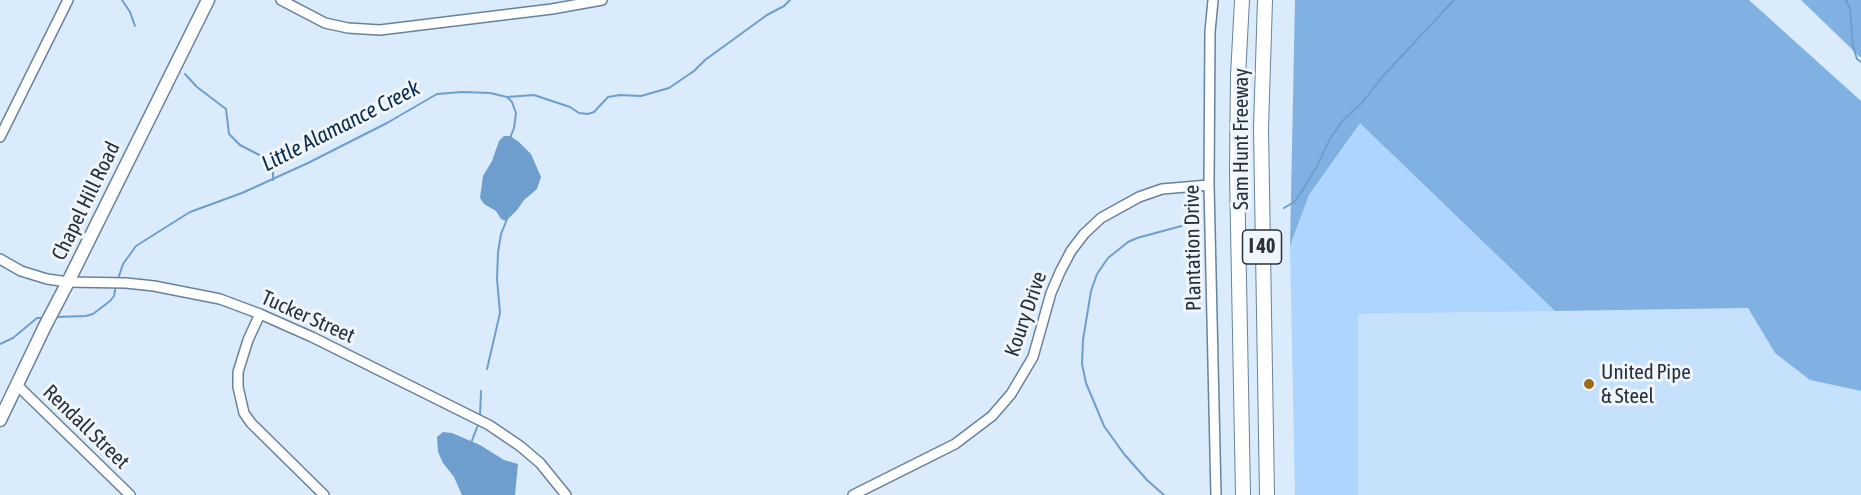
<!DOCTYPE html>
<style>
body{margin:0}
canvas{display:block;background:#daebfc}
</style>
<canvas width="1861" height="495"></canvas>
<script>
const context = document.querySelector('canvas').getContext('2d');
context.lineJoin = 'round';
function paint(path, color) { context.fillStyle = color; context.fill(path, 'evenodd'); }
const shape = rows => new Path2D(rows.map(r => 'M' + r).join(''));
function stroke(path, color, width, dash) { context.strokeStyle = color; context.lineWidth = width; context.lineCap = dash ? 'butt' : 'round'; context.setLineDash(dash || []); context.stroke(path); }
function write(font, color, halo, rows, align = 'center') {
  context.font = font + ' "Asap Condensed",sans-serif'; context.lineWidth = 6; context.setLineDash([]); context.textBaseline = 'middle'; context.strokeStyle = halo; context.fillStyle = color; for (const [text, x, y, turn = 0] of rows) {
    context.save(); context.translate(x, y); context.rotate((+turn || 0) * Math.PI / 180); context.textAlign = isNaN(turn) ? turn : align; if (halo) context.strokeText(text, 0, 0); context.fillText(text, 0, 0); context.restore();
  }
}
const built = shape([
 [1748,308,1775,353,1810,380,1861,391,1861,495,1358,495,1358,314]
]);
const green = shape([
 [1360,122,1555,311,1358,314,1358,495,1295,495,1290,246,1309,195]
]);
const forest = shape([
 [1295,0,1749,0,1861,101,1861,391,1810,380,1775,353,1748,308,1555,311,1360,123,1309,195,1290,246],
 [1801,0,1861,0,1861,58]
]);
const water = shape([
 [504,136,510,136,519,142,531,154,541,177,537,189,524,200,517,210,506,221,501,219,496,211,484,204,480,198,483,176,492,161,499,141],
 [443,432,452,433,480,445,504,460,518,464,515,495,462,495,454,477,443,463,438,452,437,437]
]);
const stream = shape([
 [122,0,130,12,135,26],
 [1846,0,1850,9,1853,46,1857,59,1861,62],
 [185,74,197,87,226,109,229,134,240,145,265,158,273,169,273,180],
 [507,97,512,102,516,113,514,128,510,138],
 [1284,208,1294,202,1300,194,1316,168,1331,137,1344,119,1361,104,1384,75,1454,0],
 [118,279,123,264,136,246,190,212,242,193,308,163,387,123,437,94,462,92,490,93,507,97,534,95,570,107,579,113,588,114,594,112,608,97,620,95,641,96,669,88,694,71,705,60,767,15,784,6,790,0],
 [55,317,86,316,93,314,110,301,114,296,116,285],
 [0,344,13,338,37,318,43,318],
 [487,369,500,313,497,279,498,252,501,234,507,219],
 [480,417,481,391],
 [471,443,478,425],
 [1164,495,1147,480,1124,454,1104,426,1086,383,1082,364,1083,340,1091,291,1097,274,1108,258,1128,242,1137,238,1200,221]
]);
const minor = shape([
 [281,0,325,23,348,28,380,30,552,9,602,0],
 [1213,0,1210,32,1209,185,1216,495],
 [0,137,68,0],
 [0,259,21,271,47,279,68,282,126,283,154,286,220,299,260,314,312,337,489,425,520,446,540,463,566,495],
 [260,314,248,340,238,372,238,387,244,413,251,423,324,495],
 [17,385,130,495],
 [853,495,955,444,992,416,1011,394,1033,357,1051,293,1060,272,1071,251,1084,234,1101,218,1139,197,1162,189,1209,185]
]);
const major = shape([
 [0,420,45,326,68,282,208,0]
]);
const highway = shape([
 [1242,0,1238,76,1237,172,1243,495],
 [1265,0,1261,128,1267,495]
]);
const markers = [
 [1589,384,6,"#9d6b20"]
];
const shields = [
 [1262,247,39]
];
const shieldNames = [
 ["I 40",1262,247]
];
const streetNames = [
 ["Sam Hunt Freeway",1241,139,-90],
 ["Chapel Hill Road",86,201,-64],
 ["Plantation Drive",1193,248,-91],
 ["Koury Drive",1026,314,-71],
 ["Tucker Street",308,317,24],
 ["Rendall Street",86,427,44]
];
const poiNames = [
 ["United Pipe",1601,372],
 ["& Steel",1601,396]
];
const waterNames = [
 ["Little Alamance Creek",341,126,-27]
];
paint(built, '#c6e1fc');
paint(green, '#add5fe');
paint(forest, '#80b1e2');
paint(water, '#6e9ece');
stroke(stream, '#6e9ece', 2);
stroke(minor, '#69829c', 12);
stroke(major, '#69829c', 15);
stroke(highway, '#69829c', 16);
stroke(minor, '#fff', 9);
stroke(major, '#fff', 12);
stroke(highway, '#fff', 14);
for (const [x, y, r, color] of markers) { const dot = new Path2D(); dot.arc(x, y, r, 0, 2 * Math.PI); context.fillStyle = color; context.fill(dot); stroke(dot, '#f1f6fc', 2); }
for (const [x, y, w] of shields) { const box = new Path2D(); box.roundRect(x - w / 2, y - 17, w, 34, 4.5); context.fillStyle = '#f1f6fc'; context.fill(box); stroke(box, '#27313c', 1.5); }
write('bold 20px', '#27313c', null, shieldNames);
write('21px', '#27313c', '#f1f6fc', streetNames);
write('21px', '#27313c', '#f1f6fc', poiNames, 'left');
write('italic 22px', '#072b4b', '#f1f6fc', waterNames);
</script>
